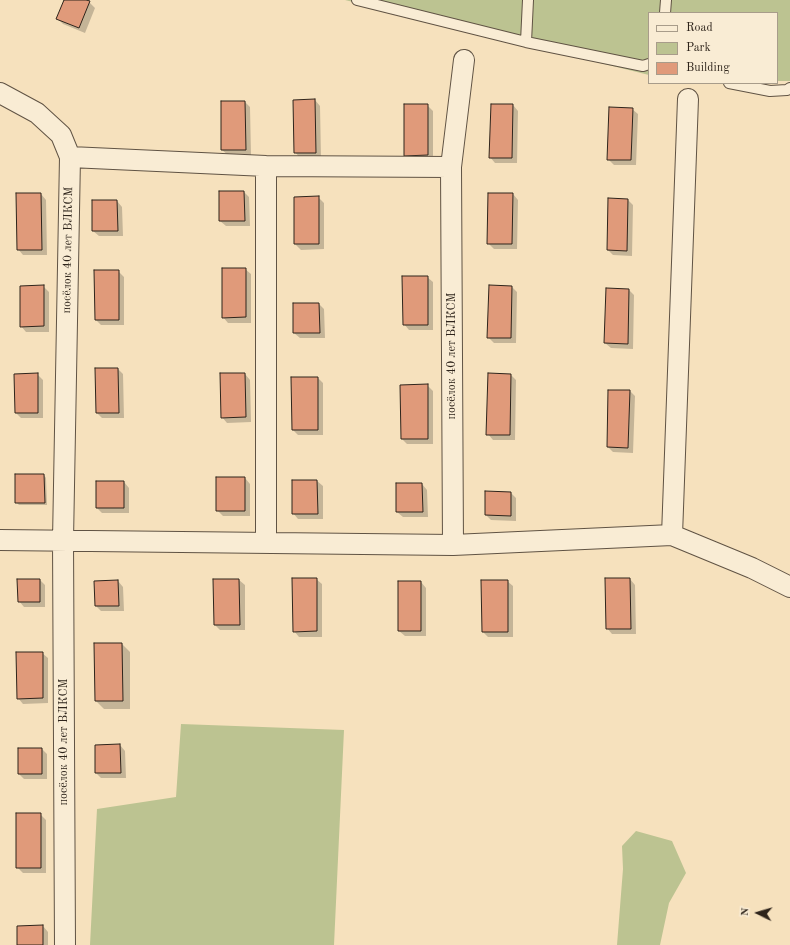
<!DOCTYPE html>
<meta charset="utf-8">
<style>
body{margin:0}
#map{position:relative;width:790px;height:945px;overflow:hidden;background:#f6e1bd;font-family:"Old Standard TT",serif}
canvas{display:block}
.legend{position:absolute;left:648px;top:12px;width:130px;height:72px;box-sizing:border-box;background:#f9ecd4;border:1px solid #a89c8a;margin:0;padding:5px 7px;list-style:none;font-size:12px;color:#2e241b}
.legend li{display:flex;align-items:center;gap:8px;height:20px}
.legend b{width:20px;border:1px solid #a89c8a}
.north{position:absolute;left:738px;top:893px;width:40px;height:40px;-webkit-text-stroke:3px #f9ecd4;paint-order:stroke;rotate:275deg;font-size:11px;font-weight:700;line-height:16px;text-align:center;color:#2e241b}
.north::after{content:'';display:block;margin:auto;width:14px;height:18px;background:#2e241b;clip-path:polygon(50% 0,100% 100%,50% 72%,0 100%)}
</style>
<div id="map">
<canvas width="790" height="945"></canvas>
<ul class="legend">
<li><b style="height:5px;background:#f9ecd4"></b>Road</li>
<li><b style="height:11px;background:#bcc391"></b>Park</li>
<li><b style="height:11px;background:#e09a7a"></b>Building</li>
</ul>
<div class="north">N</div>
</div>
<script>
const context = document.querySelector('canvas').getContext('2d');
context.lineJoin = 'round';
function paint(path, color) { context.fillStyle = color; context.fill(path, 'evenodd'); }
const shape = rows => new Path2D(rows.map(r => 'M' + r).join(''));
function stroke(path, color, width, dash) { context.strokeStyle = color; context.lineWidth = width; context.lineCap = dash ? 'butt' : 'round'; context.setLineDash(dash || []); context.stroke(path); }
function write(font, color, halo, rows, align = 'center') {
  context.font = font + ' "Old Standard TT",serif'; context.lineWidth = 3; context.setLineDash([]); context.textBaseline = 'middle'; context.strokeStyle = halo; context.fillStyle = color; for (const [text, x, y, turn = 0] of rows) {
    context.save(); context.translate(x, y); context.rotate((+turn || 0) * Math.PI / 180); context.textAlign = isNaN(turn) ? turn : align; if (halo) context.strokeText(text, 0, 0); context.fillText(text, 0, 0); context.restore();
  }
}
const green = shape([
 [345,0,790,0,790,81,777,81,777,13,649,13,649,75],
 [181,724,344,730,334,945,90,945,97,809,176,797],
 [636,831,672,841,686,873,669,903,660,945,617,945,623,869,622,846]
]);
const shadow = shape([
 [65,0,84,0,89,2,95,8,85,33,63,24,57,18],
 [315,100,320,106,321,158,300,158,295,152,294,101],
 [245,102,250,107,251,155,228,155,222,150],
 [427,105,433,111,433,160,411,161,405,155],
 [513,105,518,111,517,163,495,163,490,157],
 [632,109,638,114,636,165,614,165,608,159],
 [244,192,249,197,250,226,226,226,220,221],
 [41,194,46,200,47,255,23,255,18,249],
 [513,194,518,200,517,249,494,249,488,243],
 [318,197,324,203,324,249,301,250,295,244,295,198],
 [609,199,628,200,633,205,632,256,613,255,608,250],
 [117,201,122,207,123,236,99,236,93,231],
 [245,269,251,274,251,323,228,323,223,317],
 [118,271,124,277,124,325,101,325,96,320],
 [427,277,433,282,433,330,409,330,404,324],
 [43,286,49,292,49,332,26,332,21,326],
 [512,287,517,292,516,343,494,343,488,337],
 [629,290,634,295,633,349,611,348,605,343],
 [319,304,324,309,325,338,300,338,294,333],
 [118,369,123,374,124,418,102,418,97,413],
 [37,374,43,380,43,418,21,418,16,413],
 [245,374,250,380,251,422,227,423,222,417],
 [511,375,516,380,515,440,493,440,488,434],
 [292,378,318,378,323,383,323,435,298,435,293,430],
 [427,385,433,391,433,444,407,444,402,439,401,386],
 [630,391,635,396,633,453,613,452,608,447],
 [44,475,46,478,47,505,19,505,16,502],
 [245,478,250,484,250,516,223,516,217,510],
 [293,481,317,481,323,486,323,519,298,519,293,513],
 [124,482,129,488,129,513,102,513,97,508],
 [422,484,427,490,428,517,403,517,397,512],
 [486,492,511,493,516,498,516,521,491,520,486,515],
 [316,579,322,584,322,637,299,637,294,631],
 [630,579,635,585,636,634,612,634,607,628],
 [40,580,45,585,45,607,24,607,19,601],
 [214,580,239,580,245,585,245,630,220,630,215,625],
 [118,581,123,587,124,611,101,611,96,606],
 [507,581,513,586,513,637,488,637,483,632],
 [421,582,426,588,426,636,405,636,399,631],
 [122,644,130,652,130,709,104,709,96,701],
 [42,653,48,658,48,703,23,704,18,698],
 [120,745,125,751,126,778,101,778,96,773],
 [42,749,47,754,47,779,24,779,19,774],
 [40,814,46,820,46,873,23,873,17,867],
 [43,926,48,932,48,945,18,945,18,927]
]);
const building = shape([
 [64,0,86,0,90,1,79,28,56,19,64,0],
 [315,99,316,153,294,153,293,100,315,99],
 [221,101,245,101,246,150,221,150,221,101],
 [404,104,428,104,428,155,404,156,404,104],
 [491,104,513,104,512,158,489,158,491,104],
 [609,107,633,108,631,160,607,160,609,107],
 [219,191,244,191,245,221,219,221,219,191],
 [16,193,41,193,42,250,17,250,16,193],
 [488,193,513,193,512,244,487,244,488,193],
 [319,196,319,244,294,244,294,197,319,196],
 [608,198,628,199,627,251,607,250,608,198],
 [92,200,117,200,118,231,92,231,92,200],
 [222,268,246,268,246,317,222,318,222,268],
 [94,270,119,270,119,320,95,320,94,270],
 [402,276,428,276,428,325,403,325,402,276],
 [44,285,44,326,20,327,20,286,44,285],
 [489,285,512,286,511,338,487,338,489,285],
 [606,288,629,289,628,344,604,343,606,288],
 [293,303,319,303,320,333,293,333,293,303],
 [95,368,118,368,119,413,96,413,95,368],
 [38,373,38,413,15,413,14,374,38,373],
 [220,373,245,373,246,417,221,418,220,373],
 [488,373,511,374,510,435,486,435,488,373],
 [291,377,318,377,318,430,292,430,291,377],
 [428,384,428,439,401,439,400,385,428,384],
 [608,390,630,390,628,448,607,447,608,390],
 [15,474,44,474,45,503,15,503,15,474],
 [216,477,245,477,245,511,216,511,216,477],
 [292,480,317,480,318,514,292,514,292,480],
 [96,481,124,481,124,508,96,508,96,481],
 [396,483,422,483,423,512,396,512,396,483],
 [485,491,511,492,511,516,485,515,485,491],
 [292,578,317,578,317,631,293,632,292,578],
 [605,578,630,578,631,629,606,629,605,578],
 [17,579,40,579,40,602,18,602,17,579],
 [213,579,239,579,240,625,214,625,213,579],
 [118,580,119,606,95,606,94,581,118,580],
 [481,580,508,580,508,632,482,632,481,580],
 [398,581,421,581,421,631,398,631,398,581],
 [94,643,122,643,123,701,95,701,94,643],
 [16,652,43,652,43,698,17,699,16,652],
 [120,744,121,773,95,773,95,745,120,744],
 [18,748,42,748,42,774,18,774,18,748],
 [16,813,41,813,41,868,16,868,16,813],
 [43,925,43,945,17,945,17,926,43,925]
]);
const lane = shape([
 [357,0,526,42,643,66,649,64],
 [665,13,666,0],
 [526,42,528,0],
 [729,83,770,91,787,90,790,88]
]);
const street = shape([
 [0,93,37,113,61,135,70,157],
 [672,535,688,99],
 [0,540,453,545,672,535,752,568,790,587],
 [266,543,266,166],
 [453,545,451,167,464,60],
 [65,945,63,540,70,157,266,166,451,167]
]);
const streetNames = [
 ["посёлок 40 лет ВЛКСМ",68,250,-89],
 ["посёлок 40 лет ВЛКСМ",452,356,-90],
 ["посёлок 40 лет ВЛКСМ",64,742,-90]
];
paint(green, '#bcc391');
paint(shadow, '#0003');
paint(building, '#e09a7a');
stroke(building, '#2e241b', 1);
stroke(lane, '#605344', 12);
stroke(street, '#605344', 22);
stroke(lane, '#f9ecd4', 10);
stroke(street, '#f9ecd4', 20);
write('12px', '#2e241b', '#f9ecd4', streetNames);
</script>
